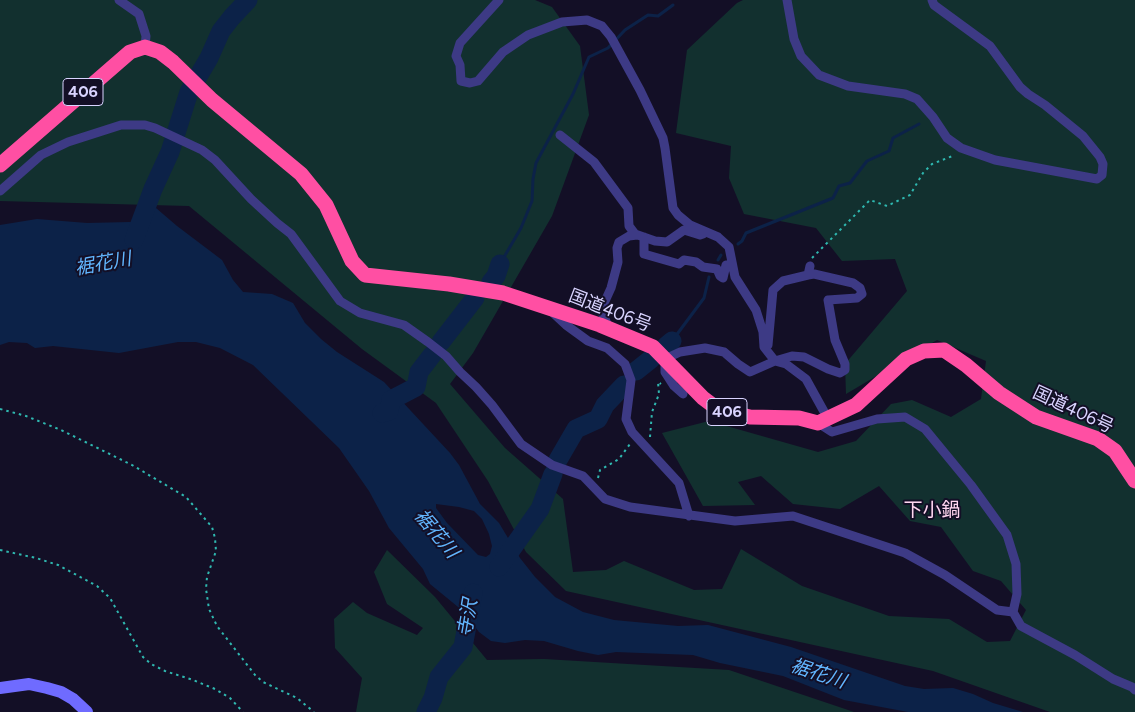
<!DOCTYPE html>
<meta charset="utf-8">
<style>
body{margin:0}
canvas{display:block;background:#130f26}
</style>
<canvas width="1135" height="712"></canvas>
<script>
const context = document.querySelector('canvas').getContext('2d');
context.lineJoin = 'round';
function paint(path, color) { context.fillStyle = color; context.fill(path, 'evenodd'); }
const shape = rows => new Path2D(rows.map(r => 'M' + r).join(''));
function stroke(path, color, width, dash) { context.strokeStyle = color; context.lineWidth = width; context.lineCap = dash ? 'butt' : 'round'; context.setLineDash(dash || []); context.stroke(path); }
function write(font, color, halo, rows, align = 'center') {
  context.font = font + ' Figtree,"Noto Sans JP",sans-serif'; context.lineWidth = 4; context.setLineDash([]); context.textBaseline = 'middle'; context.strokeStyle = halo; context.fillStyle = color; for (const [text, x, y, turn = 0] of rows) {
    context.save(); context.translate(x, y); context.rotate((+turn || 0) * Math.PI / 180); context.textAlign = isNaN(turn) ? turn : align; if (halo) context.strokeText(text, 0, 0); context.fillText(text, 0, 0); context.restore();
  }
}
const green = shape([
 [0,0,535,0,552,7,580,46,589,115,552,216,473,353,450,384,505,448,563,499,573,572,606,570,624,561,694,590,722,589,741,549,802,586,889,616,949,619,987,642,1010,641,1026,610,1001,581,973,571,941,527,910,521,879,486,840,509,793,504,761,476,738,482,755,505,703,506,662,433,709,421,818,452,856,441,891,404,912,400,951,417,981,399,986,361,937,340,846,394,845,364,907,291,895,259,842,261,816,228,744,214,729,178,731,146,676,133,687,50,737,3,743,0,1135,0,1135,712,1050,712,933,671,566,591,526,552,488,481,436,403,362,349,189,206,0,201],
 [387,550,435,597,487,660,544,659,729,670,854,712,356,712,362,678,335,648,334,619,353,602,367,613,417,635,423,628,387,604,374,572]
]);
const water = shape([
 [156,208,177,226,222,260,233,280,243,292,272,294,293,303,305,323,321,339,337,352,384,382,450,453,459,465,480,504,499,523,520,558,535,577,555,597,583,612,614,620,678,626,708,625,791,647,905,686,924,689,953,688,973,694,993,703,1023,712,908,712,844,700,783,676,720,663,693,655,616,652,598,655,578,651,544,641,525,640,505,643,491,641,479,632,463,611,430,584,423,569,389,528,369,491,339,448,253,365,220,348,196,342,178,342,119,353,53,346,35,348,27,343,9,342,0,345,0,225,37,219,87,223,131,222],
 [436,504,459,507,474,511,482,519,489,534,492,546,490,554,486,557,478,555,447,523,436,508]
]);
const stream = shape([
 [738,244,742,241,746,233,833,198,839,186,850,183,867,161,889,151,893,138,919,124],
 [718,260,721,255],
 [500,264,521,228,532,201,533,179,536,163,573,94,589,57,608,48,625,30,648,15,658,16,673,5],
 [672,341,704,298,709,277]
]);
const river = shape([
 [134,240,153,189,170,152,189,92,209,58,221,31,232,17,248,0],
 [491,282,496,276,500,264],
 [441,342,475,298],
 [666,346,672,341],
 [636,371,651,359],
 [382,413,389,411,391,400,416,387,419,372,432,355],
 [558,460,576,429,598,419,605,405,624,385],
 [499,567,540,509,553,474],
 [426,712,433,698,439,677,463,647,473,593]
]);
const path = shape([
 [812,258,870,200,887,206,910,195,923,173,932,164,955,155],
 [0,409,26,416,61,430,132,465,186,497,212,527,215,538,216,551,207,577,206,589,209,609,217,626,255,675,263,682,297,698,314,712],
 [650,437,652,412,659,394,658,382,661,384],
 [598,478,600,470,619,459,630,444],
 [0,550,36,558,58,565,97,586,110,598,143,657,151,664,165,671,193,680,215,689,230,698,243,712]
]);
const street = shape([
 [119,0,139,14,146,36,145,47],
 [499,0,460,43,456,56,460,65,461,81,470,83,478,81,503,52,528,35,562,22,587,20,602,26,611,37,640,90,663,138,665,148,673,208,678,215,690,225,718,237,729,247,735,277,756,310,763,332,764,347,775,361,786,364,806,379,827,417],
 [787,0,794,39,801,56,819,75,848,86,905,94,917,99,933,117,947,138,961,148,995,160,1097,179,1102,175,1103,164,1100,157,1083,136,1045,105,1028,94,1020,87,990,46,934,5,932,0],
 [560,135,594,162,628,208,629,226,635,234,655,241,667,242,684,230,700,235,703,234],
 [0,191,41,155,68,142,121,125,145,125,155,128,202,150,215,160,251,199,277,223,291,234,340,301,360,313,404,325,428,342,446,356,460,372,476,387,492,405,521,444,552,465,583,476,605,499,630,507,735,521,793,516,905,553,945,575,997,610,1013,612,1017,594,1016,564,1007,535,971,485,925,429,905,417,877,419,832,432,818,423],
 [644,237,644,254,679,264,684,260,696,262,703,267,717,269,720,276,723,278,726,265,733,267],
 [552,312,566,325,588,341,607,348,625,364,631,380,626,419,632,432,679,483,689,516],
 [609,328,601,310,611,288,618,262,617,248,619,242,629,236,637,235],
 [768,345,773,290,783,281,808,275],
 [683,394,674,386,665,372,665,359,680,352,705,348,724,352,738,364,750,372,775,361,792,356,804,357,828,369,840,373,845,370,845,364,835,340,828,300,857,298,862,294,860,288,853,283,814,274,808,275,810,266],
 [1013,612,1021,626,1075,655,1113,679,1132,687,1135,690]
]);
const secondary = shape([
 [0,688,29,684,47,688,61,692,73,699,87,712]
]);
const highway = shape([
 [0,165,130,52,145,47,160,52,173,62,212,100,301,174,326,205,352,261,365,275,449,284,503,293,600,325,653,347,703,398,719,410,750,417,799,418,818,423,856,405,906,359,924,351,944,350,966,365,999,393,1036,417,1098,439,1115,451,1135,481]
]);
const shields = [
 [83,92,40],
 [727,412,40]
];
const shieldNames = [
 ["406",83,92],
 ["406",727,412]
];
const streetNames = [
 ["国道406号",610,311,21],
 ["国道406号",1073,410,25]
];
const waterNames = [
 ["裾花川",103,264,-10],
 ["裾花川",436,534,50],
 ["寺沢",468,618,-80],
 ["裾花川",818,674,18]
];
const neighbourhoodNames = [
 ["下小鍋",932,510]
];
paint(green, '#12302f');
paint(water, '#0c2248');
stroke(stream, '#0c2248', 3);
stroke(river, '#0c2248', 19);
stroke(path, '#2fb8b0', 2, [2.5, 4]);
stroke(street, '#3d3a85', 9);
stroke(secondary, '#6f6bff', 12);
stroke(highway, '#ff4fa3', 15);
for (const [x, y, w] of shields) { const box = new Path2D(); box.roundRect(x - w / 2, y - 13.5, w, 27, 4); context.fillStyle = '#130f26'; context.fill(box); stroke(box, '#d9d4ff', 1); }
write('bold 16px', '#d9d4ff', null, shieldNames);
write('18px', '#d9d4ff', '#130f26', streetNames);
write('italic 19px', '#62b6ff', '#130f26', waterNames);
write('19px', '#ffd6f0', '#130f26', neighbourhoodNames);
</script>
